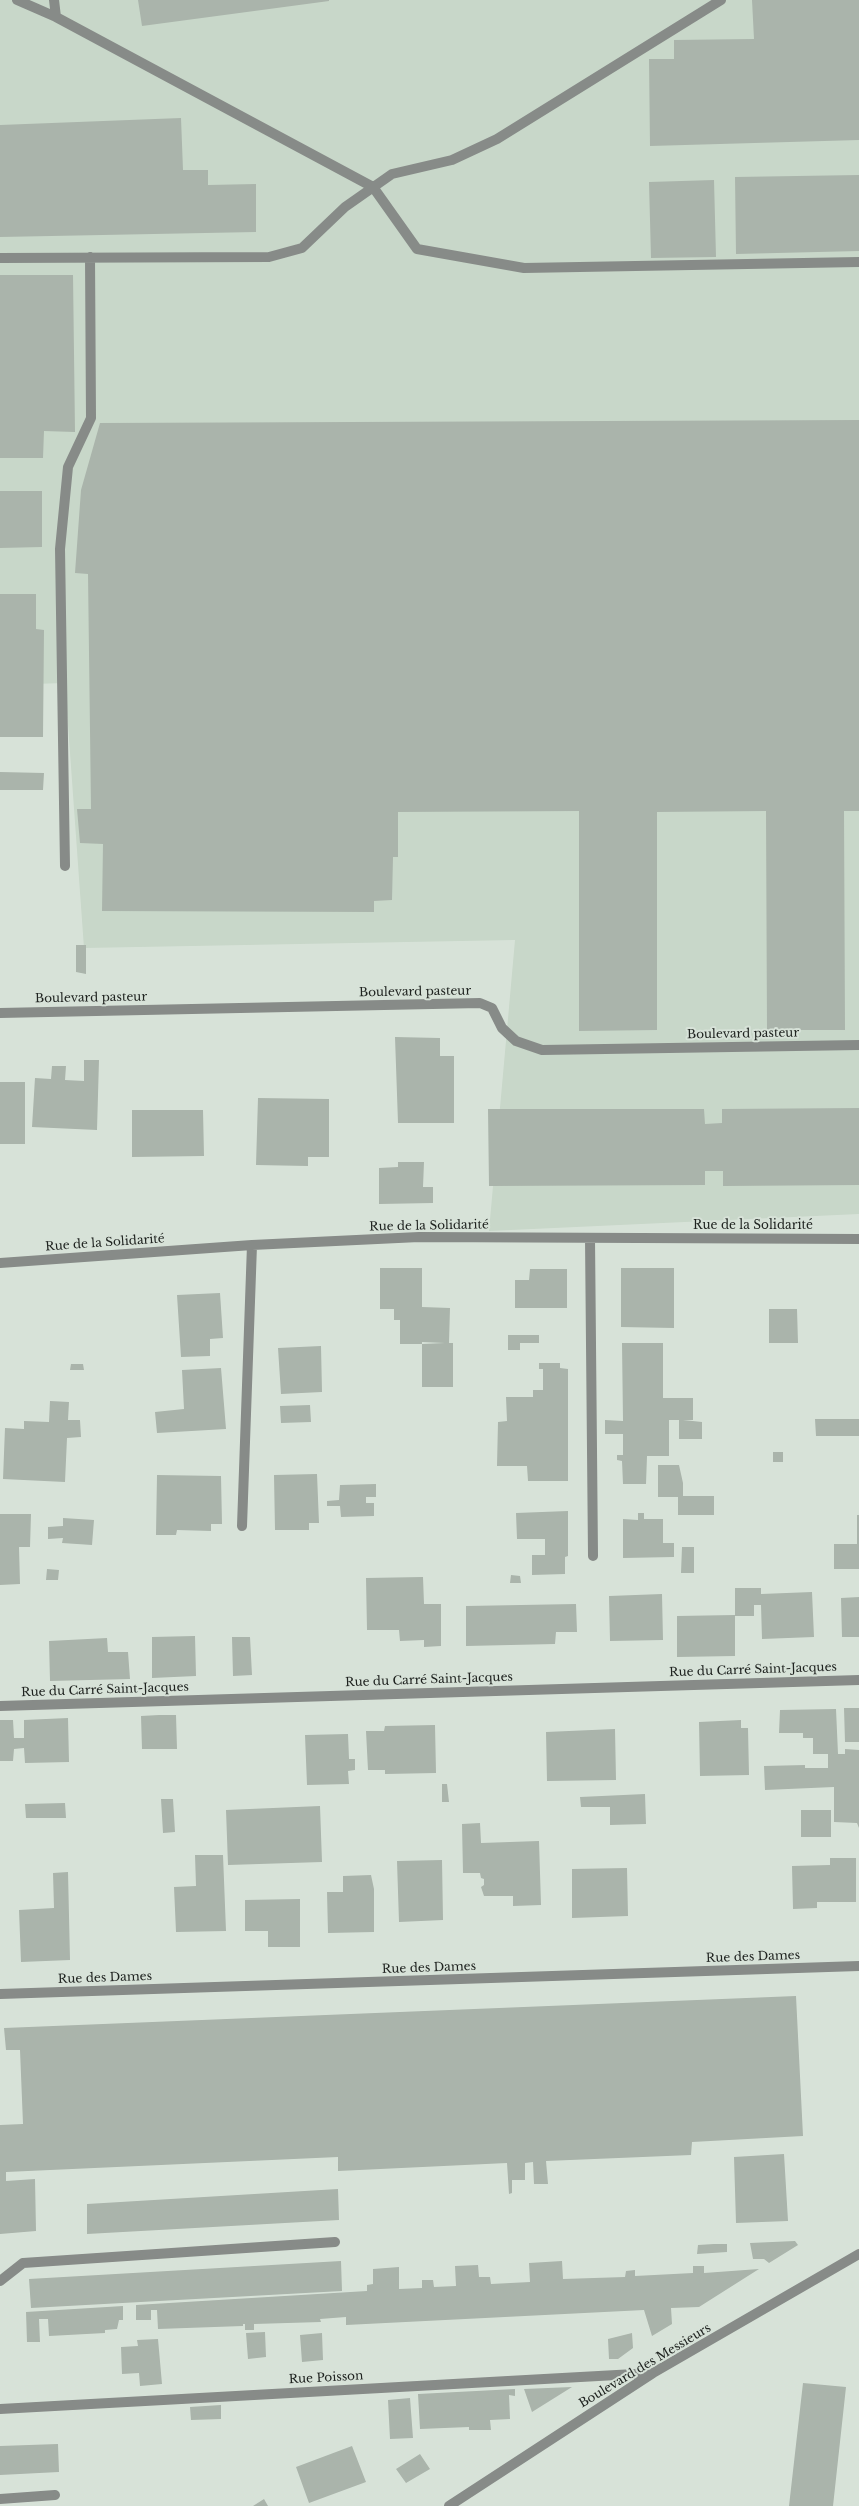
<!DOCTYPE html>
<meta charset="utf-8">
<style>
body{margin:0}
canvas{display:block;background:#d7e2d8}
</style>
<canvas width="859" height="2506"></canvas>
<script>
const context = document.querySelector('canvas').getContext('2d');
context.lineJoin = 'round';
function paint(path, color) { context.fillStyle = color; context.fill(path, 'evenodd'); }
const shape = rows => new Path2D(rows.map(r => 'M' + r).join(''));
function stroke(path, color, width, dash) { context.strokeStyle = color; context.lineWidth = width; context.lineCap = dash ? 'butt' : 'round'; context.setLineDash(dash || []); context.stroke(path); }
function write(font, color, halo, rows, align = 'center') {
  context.font = font + ' "Libre Baskerville",serif'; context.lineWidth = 4; context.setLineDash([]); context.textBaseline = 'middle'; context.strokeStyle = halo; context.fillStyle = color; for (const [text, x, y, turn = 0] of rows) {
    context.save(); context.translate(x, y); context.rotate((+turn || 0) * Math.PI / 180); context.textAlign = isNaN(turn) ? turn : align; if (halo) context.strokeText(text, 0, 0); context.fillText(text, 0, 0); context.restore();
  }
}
const built = shape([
 [0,0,859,0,859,1214,489,1231,515,940,84,948,65,683,0,685]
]);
const building = shape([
 [138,0,329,0,329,1,142,26],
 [752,0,859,0,859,140,650,146,649,59,674,59,674,40,754,39],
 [181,118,183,170,208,170,208,185,256,184,256,232,0,237,0,125],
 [859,175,859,251,736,254,735,177],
 [714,180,716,257,651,258,649,182],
 [0,275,73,275,75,432,44,431,43,458,0,458],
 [859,420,859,811,844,811,845,1030,767,1030,766,811,657,812,657,1030,579,1031,579,811,398,812,398,857,393,857,392,900,374,901,374,912,102,911,103,844,80,843,77,809,91,809,88,574,75,573,81,490,100,423],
 [0,491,42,491,42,547,0,548],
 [0,594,36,594,36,629,44,630,43,737,0,737],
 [0,772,44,773,43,790,0,790],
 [76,945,86,945,86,974,76,972],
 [395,1037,440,1038,440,1056,454,1056,454,1123,398,1123],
 [84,1060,99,1060,97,1130,32,1127,35,1078,51,1079,52,1066,66,1066,65,1080,84,1081],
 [0,1082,25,1082,25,1144,0,1144],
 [258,1098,329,1099,329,1157,308,1157,308,1166,256,1165],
 [859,1108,859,1185,723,1186,723,1171,705,1171,705,1185,489,1186,488,1109,704,1109,705,1124,722,1123,722,1109],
 [132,1110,203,1110,204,1156,132,1157],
 [398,1162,424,1162,423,1187,433,1187,433,1203,379,1204,379,1168,398,1167],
 [380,1268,422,1268,422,1307,450,1308,449,1343,453,1343,453,1387,422,1387,422,1344,445,1343,422,1342,422,1344,400,1344,400,1320,394,1320,394,1309,380,1309],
 [621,1268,674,1268,674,1328,621,1327],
 [530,1269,567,1269,567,1308,515,1308,515,1280,529,1280],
 [220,1293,223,1338,210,1339,210,1356,181,1357,177,1295],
 [769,1309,797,1309,798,1343,769,1343],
 [508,1335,539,1335,539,1343,520,1343,520,1350,508,1350],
 [622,1343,663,1343,663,1398,693,1398,693,1420,683,1420,702,1422,702,1439,679,1439,679,1420,669,1420,669,1456,647,1456,646,1484,623,1484,622,1461,617,1460,617,1455,623,1455,623,1434,605,1434,605,1420,623,1421],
 [321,1346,322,1392,281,1394,278,1348],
 [539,1363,560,1363,560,1368,568,1369,568,1481,528,1481,527,1466,497,1466,498,1422,507,1421,506,1397,533,1397,533,1390,543,1390,543,1369,539,1369],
 [71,1364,83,1364,84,1370,70,1370],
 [221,1368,226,1429,157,1433,155,1412,184,1409,182,1370],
 [50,1401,69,1402,68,1420,80,1420,81,1437,67,1438,65,1482,3,1479,5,1428,24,1429,24,1421,49,1422],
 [310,1405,311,1422,281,1423,280,1406],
 [815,1419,859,1419,859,1436,816,1436],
 [773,1452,783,1452,783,1462,773,1462],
 [658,1465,679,1465,683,1483,683,1496,714,1496,714,1515,678,1515,678,1497,658,1497],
 [317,1474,319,1523,309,1523,309,1530,275,1530,274,1475],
 [157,1475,221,1476,222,1524,211,1524,211,1531,177,1530,176,1535,156,1535],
 [376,1484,376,1497,366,1497,366,1503,374,1503,374,1516,341,1517,340,1506,327,1506,327,1501,339,1500,340,1485],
 [568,1511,568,1556,565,1557,565,1574,532,1575,532,1555,545,1555,545,1539,517,1539,516,1513],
 [638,1513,644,1513,644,1519,663,1519,663,1543,674,1543,674,1557,623,1558,623,1519,638,1520],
 [0,1514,31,1514,30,1547,19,1547,20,1584,0,1585],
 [857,1515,859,1515,859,1569,834,1569,834,1544,857,1544],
 [63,1518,94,1520,92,1545,62,1543,63,1538,48,1539,48,1527,63,1526],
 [682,1547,694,1547,694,1573,681,1573],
 [47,1569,59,1570,58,1580,46,1580],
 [511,1575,520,1576,521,1583,510,1583],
 [423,1577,424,1604,441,1604,441,1646,424,1647,424,1640,400,1641,399,1630,367,1630,366,1578],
 [735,1588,761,1588,761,1594,812,1592,814,1637,762,1639,761,1605,754,1605,754,1616,735,1616,735,1656,677,1657,677,1616,735,1615],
 [662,1594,663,1640,610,1641,609,1596],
 [859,1597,859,1637,842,1637,841,1598],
 [576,1604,577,1632,556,1632,555,1644,466,1646,466,1606],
 [195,1636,196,1676,152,1678,152,1637],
 [232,1637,250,1637,252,1675,233,1676],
 [107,1638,108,1652,128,1652,130,1679,50,1681,49,1641],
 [844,1708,859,1708,859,1742,845,1742],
 [836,1709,838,1754,845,1754,845,1749,859,1750,859,1828,857,1823,834,1822,834,1787,765,1790,764,1766,805,1765,805,1768,828,1768,828,1754,813,1754,813,1738,803,1738,803,1733,779,1733,780,1710],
 [159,1715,176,1715,177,1749,142,1749,141,1716],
 [68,1718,69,1762,25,1763,24,1748,14,1749,13,1761,0,1761,0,1720,13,1720,14,1738,24,1738,24,1720],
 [741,1720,741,1728,748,1728,749,1775,700,1776,699,1722],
 [435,1725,436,1773,385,1774,385,1770,368,1770,366,1731,384,1731,385,1726],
 [615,1729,616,1780,547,1781,546,1732],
 [348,1734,349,1759,355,1759,355,1770,348,1771,349,1784,307,1785,305,1735],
 [442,1784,447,1784,449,1802,442,1802],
 [645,1794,646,1824,610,1825,610,1807,581,1807,580,1797],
 [161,1799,173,1799,175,1832,163,1833],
 [65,1803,66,1818,26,1818,25,1804],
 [320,1806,322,1862,228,1865,226,1810],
 [801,1810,831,1810,831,1837,801,1837],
 [480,1823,481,1843,539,1841,541,1905,513,1906,513,1896,484,1896,481,1887,484,1885,484,1879,481,1878,480,1873,463,1873,462,1824],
 [195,1855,223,1855,226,1931,176,1932,174,1887,196,1886],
 [830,1858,856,1858,856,1902,817,1902,817,1908,793,1909,792,1866,830,1865],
 [442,1860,443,1920,399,1922,397,1861],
 [627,1868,628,1916,572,1918,572,1869],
 [68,1872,70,1960,21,1962,19,1910,54,1908,53,1873],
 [371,1875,374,1889,374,1932,328,1933,327,1892,343,1892,343,1876],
 [300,1899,300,1947,268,1947,268,1931,245,1931,245,1900],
 [796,1996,803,2136,692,2142,691,2155,546,2161,548,2184,534,2184,533,2162,525,2163,525,2180,512,2180,512,2193,509,2194,507,2163,338,2171,338,2157,6,2172,6,2181,35,2179,36,2231,0,2234,0,2125,23,2124,20,2050,6,2050,4,2028],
 [784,2154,788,2221,736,2223,734,2157],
 [338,2189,339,2220,87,2234,87,2204],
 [795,2241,798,2245,769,2263,764,2259,753,2259,750,2243],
 [714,2244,727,2244,727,2252,697,2254,698,2245],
 [341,2261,342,2291,31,2308,29,2279],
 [562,2261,563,2279,625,2277,626,2271,635,2270,635,2276,693,2273,693,2266,704,2266,704,2273,759,2269,699,2307,671,2308,672,2324,652,2336,644,2310,346,2325,346,2317,320,2319,321,2322,254,2324,254,2330,245,2330,245,2324,243,2324,243,2326,158,2329,157,2310,151,2310,151,2320,136,2320,136,2305,367,2291,367,2285,373,2284,373,2269,399,2267,399,2289,422,2288,422,2280,433,2280,434,2287,456,2286,455,2266,478,2265,479,2277,490,2277,491,2284,530,2282,529,2263],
 [123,2306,123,2320,119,2320,117,2329,105,2330,105,2333,49,2336,48,2319,39,2319,40,2342,27,2342,26,2312],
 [265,2332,266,2357,248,2359,246,2333],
 [322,2333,323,2360,302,2362,300,2335],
 [632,2333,633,2348,618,2359,609,2359,608,2339],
 [158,2339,162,2384,140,2386,139,2373,122,2374,121,2347,138,2346,137,2340],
 [803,2383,846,2387,833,2506,789,2506],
 [572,2387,532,2412,524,2389],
 [515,2389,515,2396,509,2395,510,2419,490,2420,491,2430,469,2430,469,2427,420,2429,418,2394],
 [410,2398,413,2438,390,2439,388,2400],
 [221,2405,221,2419,191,2420,190,2407],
 [58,2444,59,2472,0,2475,0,2446],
 [352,2446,366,2482,309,2503,296,2467],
 [420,2454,430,2469,406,2483,396,2469],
 [264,2499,268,2506,253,2506]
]);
const minor = shape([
 [17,0,56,17],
 [54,0,56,17,373,187,417,249,524,268,859,262],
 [0,258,269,257,302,248,345,207,392,174,452,160,497,139,721,0],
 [65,866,60,549,68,467,91,418,90,257],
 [0,1013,480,1003,492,1008,502,1028,516,1041,542,1050,859,1045],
 [590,1238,593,1556],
 [0,1263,252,1245,419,1237,859,1239],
 [242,1526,252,1245],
 [0,1706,859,1680],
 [0,1994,859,1966],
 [0,2281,23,2263,335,2242],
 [0,2409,653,2373],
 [0,2499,55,2495],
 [449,2506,653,2373,859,2254]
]);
const streetNames = [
 ["Boulevard pasteur",415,992,-1],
 ["Boulevard pasteur",91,998,-1],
 ["Boulevard pasteur",743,1034,-1],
 ["Rue de la Solidarité",429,1226,-1],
 ["Rue de la Solidarité",753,1226],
 ["Rue de la Solidarité",105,1243,-4],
 ["Rue du Carré Saint-Jacques",753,1670,-2],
 ["Rue du Carré Saint-Jacques",429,1680,-2],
 ["Rue du Carré Saint-Jacques",105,1690,-2],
 ["Rue des Dames",753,1957,-2],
 ["Rue des Dames",429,1968,-2],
 ["Rue des Dames",105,1978,-2],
 ["Boulevard des Messieurs",645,2366,-31],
 ["Rue Poisson",326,2378,-3]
];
paint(built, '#c8d7c9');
paint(building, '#aab4ab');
stroke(minor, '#878b88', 10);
write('12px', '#202421', '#d7e2d8', streetNames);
</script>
